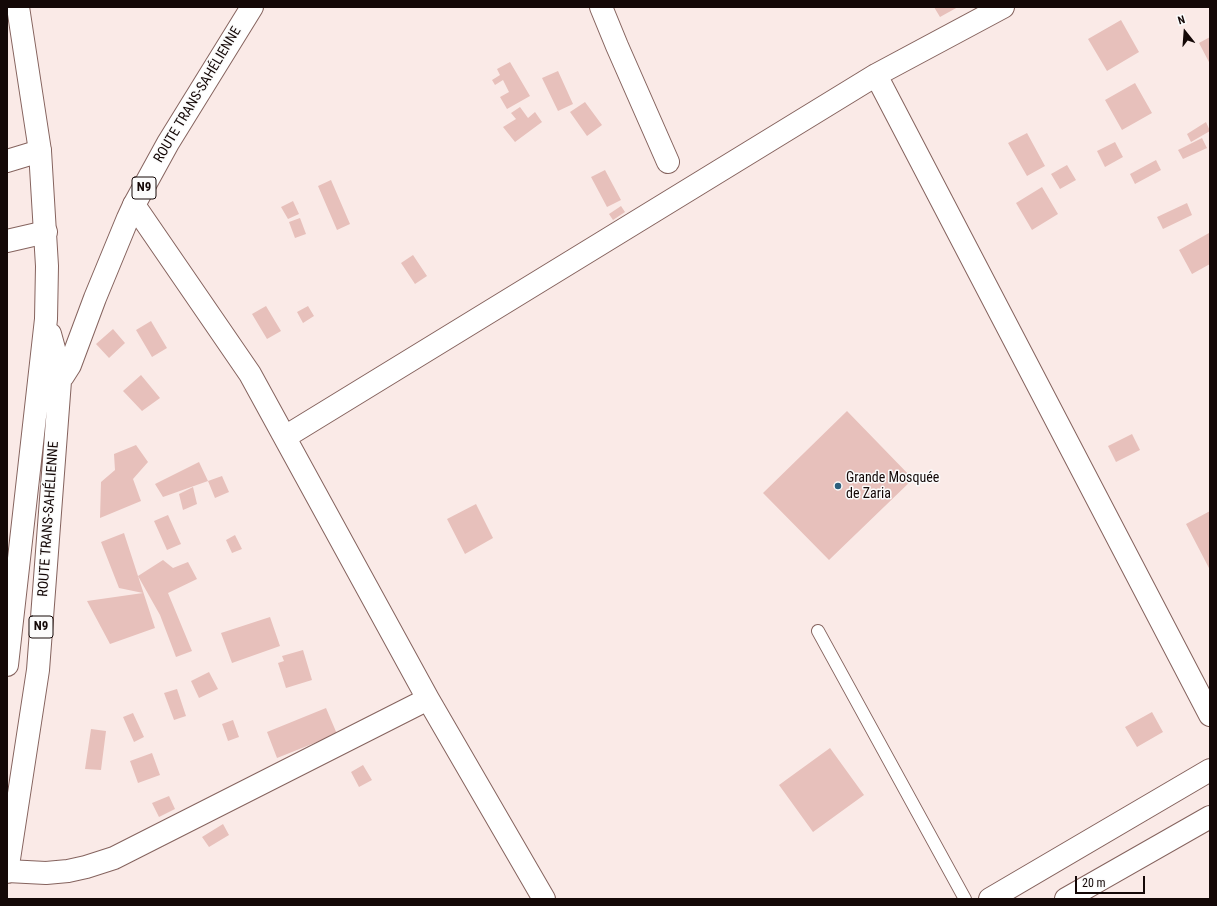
<!DOCTYPE html>
<meta charset="utf-8">
<style>
body{margin:0}
#map{position:relative;width:1217px;height:906px;overflow:hidden;background:#faeae7;font-family:"Roboto Condensed",sans-serif}
canvas{display:block}
.frame{position:absolute;inset:0;border:8px solid #140807;pointer-events:none}
.north{position:absolute;left:1165px;top:12px;width:40px;height:40px;-webkit-text-stroke:3px #fbfbfb;paint-order:stroke;rotate:343deg;font-size:11px;font-weight:700;line-height:16px;text-align:center;color:#140807}
.north::after{content:'';display:block;margin:auto;width:14px;height:18px;background:#140807;clip-path:polygon(50% 0,100% 100%,50% 72%,0 100%)}
.scale{position:absolute;left:1075px;top:876px;width:70px;height:18px;box-sizing:border-box;border:2px solid #140807;border-top:0;padding-left:5px;font-size:12px;line-height:14px;white-space:nowrap;color:#140807;-webkit-text-stroke:3px #fbfbfb;paint-order:stroke}
</style>
<div id="map">
<canvas width="1217" height="906"></canvas>
<div class="frame"></div>
<div class="north">N</div>
<div class="scale">20 m</div>
</div>
<script>
const context = document.querySelector('canvas').getContext('2d');
context.lineJoin = 'round';
function paint(path, color) { context.fillStyle = color; context.fill(path, 'evenodd'); }
const shape = rows => new Path2D(rows.map(r => 'M' + r).join(''));
function stroke(path, color, width, dash) { context.strokeStyle = color; context.lineWidth = width; context.lineCap = dash ? 'butt' : 'round'; context.setLineDash(dash || []); context.stroke(path); }
function write(font, color, halo, rows, align = 'center') {
  context.font = font + ' "Roboto Condensed",sans-serif'; context.lineWidth = 3; context.setLineDash([]); context.textBaseline = 'middle'; context.strokeStyle = halo; context.fillStyle = color; for (const [text, x, y, turn = 0] of rows) {
    context.save(); context.translate(x, y); context.rotate((+turn || 0) * Math.PI / 180); context.textAlign = isNaN(turn) ? turn : align; if (halo) context.strokeText(text, 0, 0); context.fillText(text, 0, 0); context.restore();
  }
}
const building = shape([
 [934,7,958,7,940,17],
 [1121,20,1139,52,1107,71,1088,39],
 [1210,37,1210,64,1199,43],
 [510,62,530,96,507,109,500,97,509,92,503,80,495,85,492,80,500,75,497,69],
 [558,71,573,104,558,111,542,78],
 [1135,83,1152,113,1122,130,1105,100],
 [585,102,602,125,587,136,570,112],
 [520,107,528,118,535,112,542,122,515,142,503,127,516,119,511,113],
 [1206,122,1210,131,1191,142,1187,134],
 [1027,133,1045,166,1027,176,1008,143],
 [1202,138,1207,148,1183,159,1178,150],
 [1115,142,1123,157,1105,167,1097,151],
 [1156,160,1161,170,1135,184,1130,174],
 [1067,165,1076,180,1060,189,1051,174],
 [605,170,621,200,607,207,591,177],
 [331,180,350,224,337,230,318,186],
 [1042,187,1058,214,1032,230,1016,203],
 [293,201,299,214,288,219,281,207],
 [1187,203,1192,215,1163,229,1157,217],
 [621,206,625,212,613,220,609,214],
 [300,218,306,234,295,238,289,222],
 [1209,233,1210,264,1192,274,1179,250],
 [413,255,427,276,415,284,401,263],
 [266,306,281,331,267,339,252,314],
 [308,306,314,316,303,323,297,312],
 [151,321,167,348,152,357,136,330],
 [113,329,125,343,109,358,96,344],
 [141,375,160,398,142,411,123,391],
 [847,411,913,479,829,560,763,493],
 [1132,434,1140,450,1116,462,1108,446],
 [136,445,148,462,133,479,141,501,100,518,101,482,115,470,114,454],
 [199,462,208,481,222,476,229,492,215,498,208,481,163,497,155,484],
 [193,487,197,504,183,510,179,494],
 [476,504,493,538,465,554,447,519],
 [1210,511,1210,570,1186,524],
 [168,515,181,544,167,550,154,521],
 [124,533,138,576,163,560,173,568,188,562,197,579,168,593,192,651,176,657,160,615,138,576,155,628,110,644,87,601,143,593,119,588,101,542],
 [235,535,242,549,232,553,226,540],
 [270,617,280,646,232,663,221,633],
 [303,650,312,680,286,688,278,663,284,661,282,656],
 [209,672,218,689,199,698,191,681],
 [177,689,186,716,174,720,164,693],
 [326,708,337,734,277,758,267,732],
 [1152,712,1163,732,1137,747,1125,727],
 [133,713,144,737,134,742,123,717],
 [233,720,239,737,228,741,222,724],
 [91,729,106,731,101,770,85,769],
 [830,748,864,795,813,832,779,785],
 [152,753,160,775,138,783,130,761],
 [363,765,372,780,359,787,351,772],
 [169,796,175,809,159,817,152,803],
 [223,824,229,835,209,847,202,837]
]);
const lane = shape([
 [818,631,965,899]
]);
const street = shape([
 [601,7,617,46,668,162],
 [876,75,1210,715],
 [7,161,40,151],
 [134,205,250,374,428,699,544,899],
 [7,241,46,232],
 [285,437,876,75,1003,7],
 [7,871,46,873,68,871,86,867,114,858,428,699]
]);
const secondary = shape([
 [990,899,1210,770],
 [1066,899,1210,817]
]);
const highway = shape([
 [55,384,63,376,70,365,95,298,128,218,134,205,168,143,252,7],
 [7,665,46,319,47,266,40,151,18,7],
 [7,872,38,670,60,381,56,356,50,334]
]);
const markers = [
 [838,486,4,"#2d5e7c"]
];
const shields = [
 [144,188,24],
 [41,627,24]
];
const shieldNames = [
 ["N9",144,188],
 ["N9",41,627]
];
const streetNames = [
 ["ROUTE TRANS-SAHÉLIENNE",198,95,-59],
 ["ROUTE TRANS-SAHÉLIENNE",49,519,-86]
];
const poiNames = [
 ["Grande Mosquée",846,478],
 ["de Zaria",846,494]
];
paint(building, '#e7c0bb');
stroke(lane, '#85635e', 14);
stroke(street, '#85635e', 24);
stroke(secondary, '#85635e', 24);
stroke(highway, '#85635e', 24);
stroke(lane, '#fff', 12);
stroke(street, '#fff', 22);
stroke(secondary, '#fff', 22);
stroke(highway, '#fff', 22);
for (const [x, y, r, color] of markers) { const dot = new Path2D(); dot.arc(x, y, r, 0, 2 * Math.PI); context.fillStyle = color; context.fill(dot); stroke(dot, '#fbfbfb', 1.5); }
for (const [x, y, w] of shields) { const box = new Path2D(); box.roundRect(x - w / 2, y - 11, w, 22, 3); context.fillStyle = '#fbfbfb'; context.fill(box); stroke(box, '#140807', 1); }
write('bold 13px', '#140807', null, shieldNames);
write('14px', '#140807', '#fbfbfb', streetNames);
write('14px', '#140807', '#fbfbfb', poiNames, 'left');
</script>
